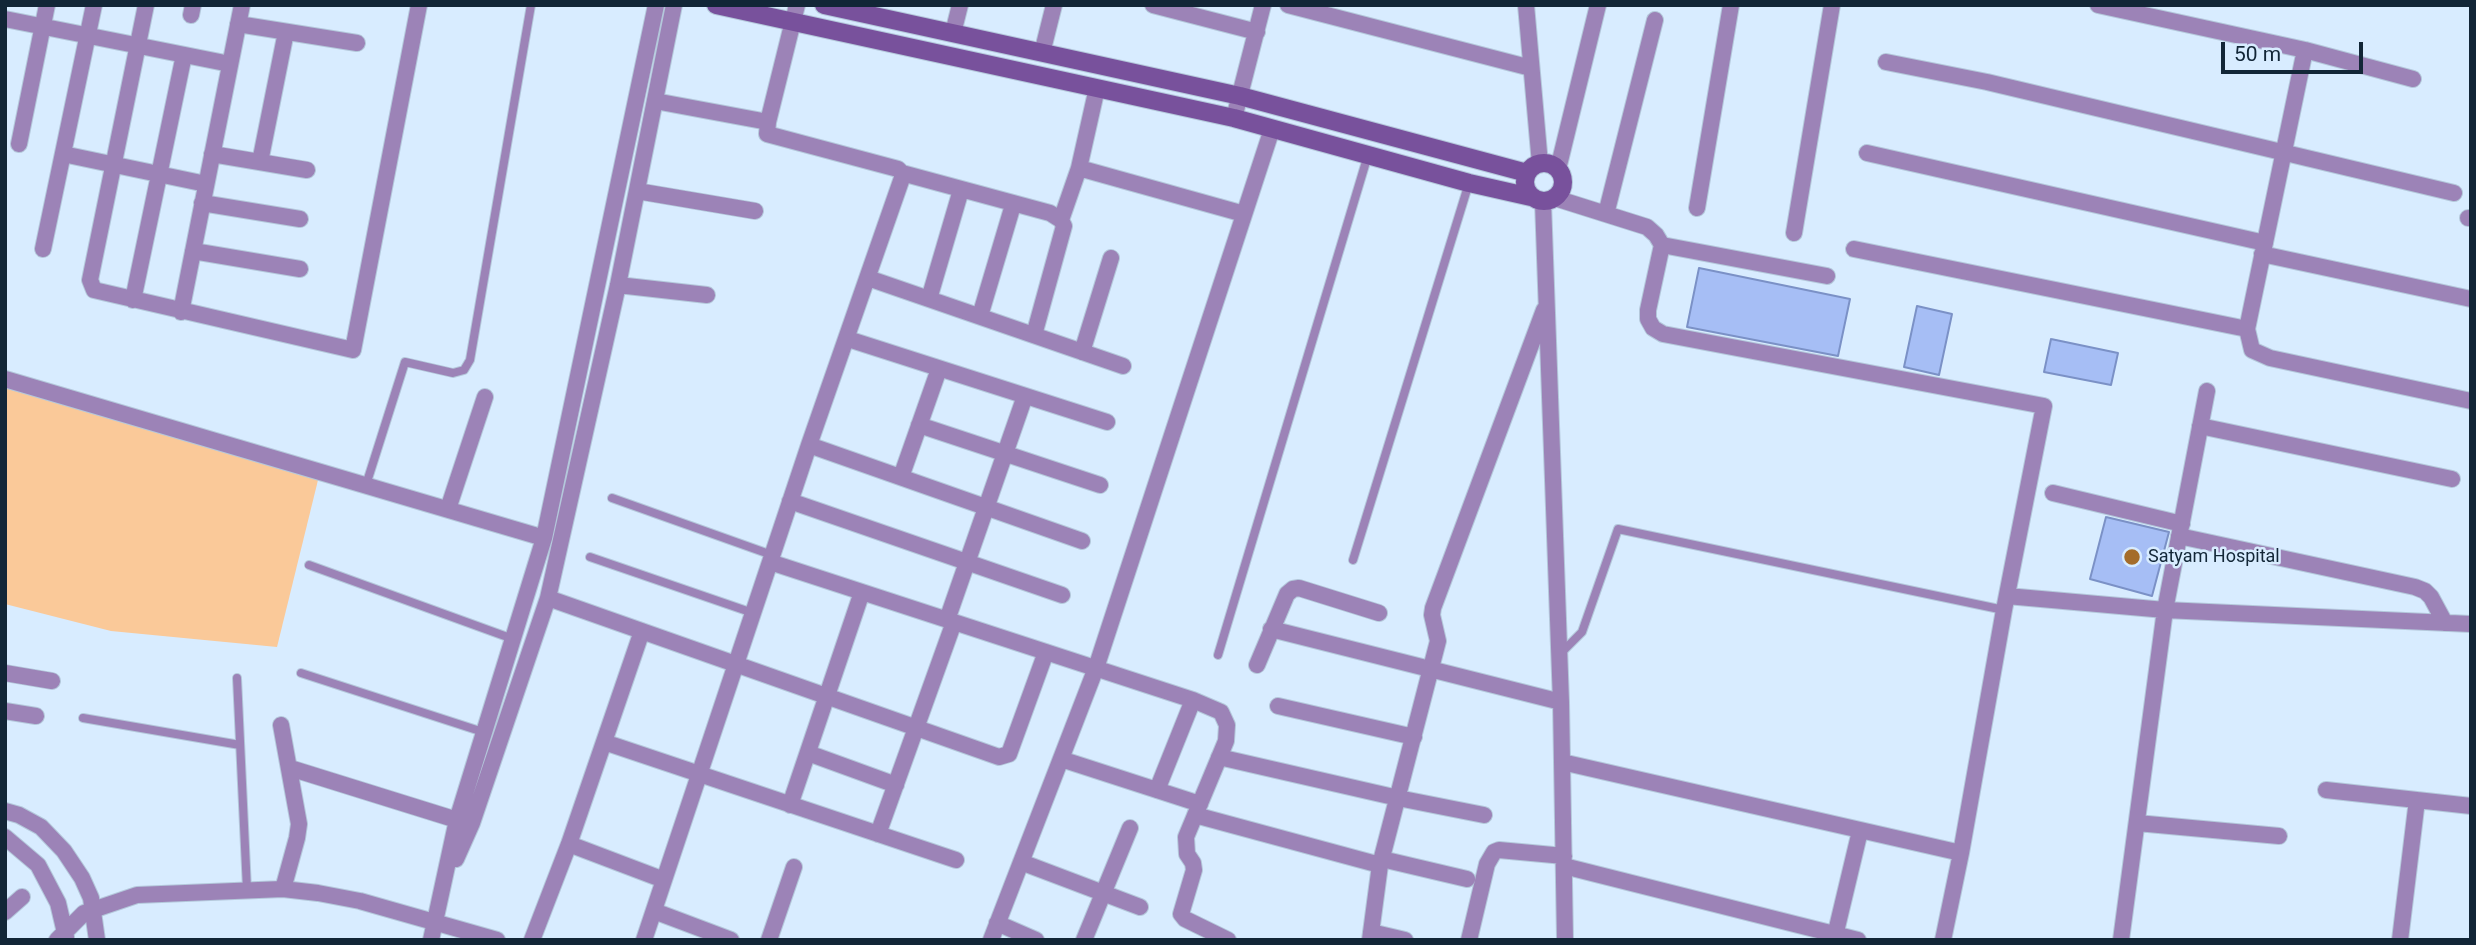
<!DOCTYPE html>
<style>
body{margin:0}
#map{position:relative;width:2476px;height:945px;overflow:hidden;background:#d8ecff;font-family:Roboto,sans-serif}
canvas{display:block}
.frame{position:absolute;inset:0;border:7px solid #122637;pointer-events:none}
.scale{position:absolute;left:2221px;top:42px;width:142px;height:32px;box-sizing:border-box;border:4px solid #122637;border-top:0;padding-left:9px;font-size:21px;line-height:24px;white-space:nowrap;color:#122637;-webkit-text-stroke:5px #d8ecff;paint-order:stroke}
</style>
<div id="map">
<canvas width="2476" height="945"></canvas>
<div class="frame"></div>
<div class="scale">50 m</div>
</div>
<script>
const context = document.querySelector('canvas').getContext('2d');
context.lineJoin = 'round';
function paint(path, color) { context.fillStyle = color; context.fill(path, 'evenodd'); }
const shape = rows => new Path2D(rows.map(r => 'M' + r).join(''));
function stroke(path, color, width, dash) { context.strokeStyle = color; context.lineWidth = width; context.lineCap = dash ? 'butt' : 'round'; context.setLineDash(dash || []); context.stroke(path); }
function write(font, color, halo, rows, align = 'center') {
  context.font = font + ' Roboto,sans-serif'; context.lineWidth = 5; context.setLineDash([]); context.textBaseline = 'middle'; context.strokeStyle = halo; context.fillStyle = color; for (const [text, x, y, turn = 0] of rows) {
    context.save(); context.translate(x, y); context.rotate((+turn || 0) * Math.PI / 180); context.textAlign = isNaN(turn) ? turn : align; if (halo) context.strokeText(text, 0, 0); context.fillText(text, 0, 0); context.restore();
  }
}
const green = shape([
 [5,386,319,476,277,647,111,631,5,604]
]);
const building = shape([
 [1699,268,1850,299,1838,356,1687,327,1699,268],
 [1917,306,1952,314,1939,375,1904,367,1917,306],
 [2051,339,2118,353,2111,385,2044,372,2051,339],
 [2106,517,2169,532,2152,596,2090,579,2106,517]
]);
const lane = shape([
 [366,485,405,362,453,373,464,370,470,360,531,5],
 [612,498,772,555],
 [590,557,753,613],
 [1353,560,1469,183],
 [309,565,513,639],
 [1561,653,1582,632,1618,529,2004,610],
 [1218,655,1368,155],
 [301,673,483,732],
 [237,678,247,889],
 [83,718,240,745]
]);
const street = shape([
 [146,5,90,280,94,290,353,350,419,5],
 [1153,5,1257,32],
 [1288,5,1531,68],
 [1526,5,1540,164],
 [2098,5,2305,50,2413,79],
 [191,15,193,5],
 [5,19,230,64],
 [238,24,357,43],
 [953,33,960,5],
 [2305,50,2247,329,2252,350,2270,358,2471,401],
 [1042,53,1054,5],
 [1886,62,1987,82,2454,193],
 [655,101,768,122],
 [1234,118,1263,5],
 [19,144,47,5],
 [1867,153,2265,243],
 [63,154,206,184],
 [212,154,307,170],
 [260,162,286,32],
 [1079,168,1244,214],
 [1558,169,1598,5],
 [902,173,1050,213,1061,220,1064,226,1034,335],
 [637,191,755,211],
 [1555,198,1647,227,1656,235,1662,245,1648,310,1648,319,1653,328,1663,334,2044,406,2004,610,1961,853,1943,940],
 [1543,202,1561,702,1565,940],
 [202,203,300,219],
 [1697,208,1731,5],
 [1606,214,1655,20],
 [2468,218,2471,218],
 [1061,220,1079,168,1097,88],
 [1794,233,1832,5],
 [1662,245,1827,276],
 [43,249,94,5],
 [1854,249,2247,329],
 [193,251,300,269],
 [2262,254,2471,299],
 [868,278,1123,366],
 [618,285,707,295],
 [929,299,961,190],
 [133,300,184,55],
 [181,312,242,5],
 [980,316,1013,205],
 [848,339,1107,422],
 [1082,352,1111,258],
 [5,379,544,538],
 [919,425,1100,485],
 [2200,426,2452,479],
 [809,445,1082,541],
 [901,477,939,369],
 [2053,493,2182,524],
 [790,501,1062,595],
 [448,509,485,397],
 [2179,536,2415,587,2425,591,2431,597,2445,623],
 [770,562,1193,700,1221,712,1227,725,1226,741,1186,837,1187,854,1193,863,1194,870,1181,914,1185,919,1228,940],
 [2007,596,2165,610,2471,624],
 [548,598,999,757,1009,754,1046,652],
 [947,620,1025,396],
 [1271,629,1561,702],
 [1257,665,1287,594,1293,589,1299,588,1379,613],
 [5,673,52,681],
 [1278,706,1414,737],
 [5,711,36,716],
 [281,725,299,824,297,838,283,889],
 [604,742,956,860],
 [808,753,896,785],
 [1219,757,1398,798,1484,815],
 [1061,759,1200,804],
 [1562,762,1961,853],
 [290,768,457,820],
 [1157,790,1193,700],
 [2326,790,2471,806],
 [790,805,862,592],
 [5,811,19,815,41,827,64,851,82,878,91,898,97,940],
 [1195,815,1380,865],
 [2137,823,2279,836],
 [878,834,954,622],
 [5,837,38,865,58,903,66,937],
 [569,844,664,880],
 [456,859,472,823,548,598,618,285,674,5],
 [1382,859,1467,879],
 [1021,862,1140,907],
 [1564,866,1858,940],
 [654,911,731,940],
 [5,912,22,897],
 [997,923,1036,940],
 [1371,932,1405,940],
 [57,940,84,913,137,895,283,889,318,893,360,901,497,940],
 [431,940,457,820,544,538,656,5],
 [532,940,569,844,642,631],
 [644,940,809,445,902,178,902,173,898,169,767,134,768,122,797,5],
 [769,940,794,867],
 [991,940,1096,668,1272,129],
 [1084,940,1130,828],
 [1370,940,1380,865,1438,641,1432,615,1433,608,1544,310],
 [1469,940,1487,864,1494,852,1499,850,1564,856],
 [1834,940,1860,831],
 [2121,940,2165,610,2207,391],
 [2400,940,2417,800]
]);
const secondary = shape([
 [716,5,1234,118,1469,183,1531,197],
 [824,5,1240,96,1527,173],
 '1525 182a19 19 0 1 1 38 0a19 19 0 1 1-38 0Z'
]);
const markers = [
 [2132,557,9,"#a46c2a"]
];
const poiNames = [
 ["Satyam Hospital",2148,557]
];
paint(green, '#fac999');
paint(building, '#a6bef5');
stroke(building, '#7b91c6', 2);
stroke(lane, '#b4c8db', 10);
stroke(street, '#b4c8db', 18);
stroke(secondary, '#b4c8db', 20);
stroke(lane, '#9c83b7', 8);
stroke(street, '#9c83b7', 16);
stroke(secondary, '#78519c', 18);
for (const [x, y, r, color] of markers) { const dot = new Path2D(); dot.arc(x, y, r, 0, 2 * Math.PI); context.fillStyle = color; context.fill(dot); stroke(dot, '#d8ecff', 2.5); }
write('18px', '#122637', '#d8ecff', poiNames, 'left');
</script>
